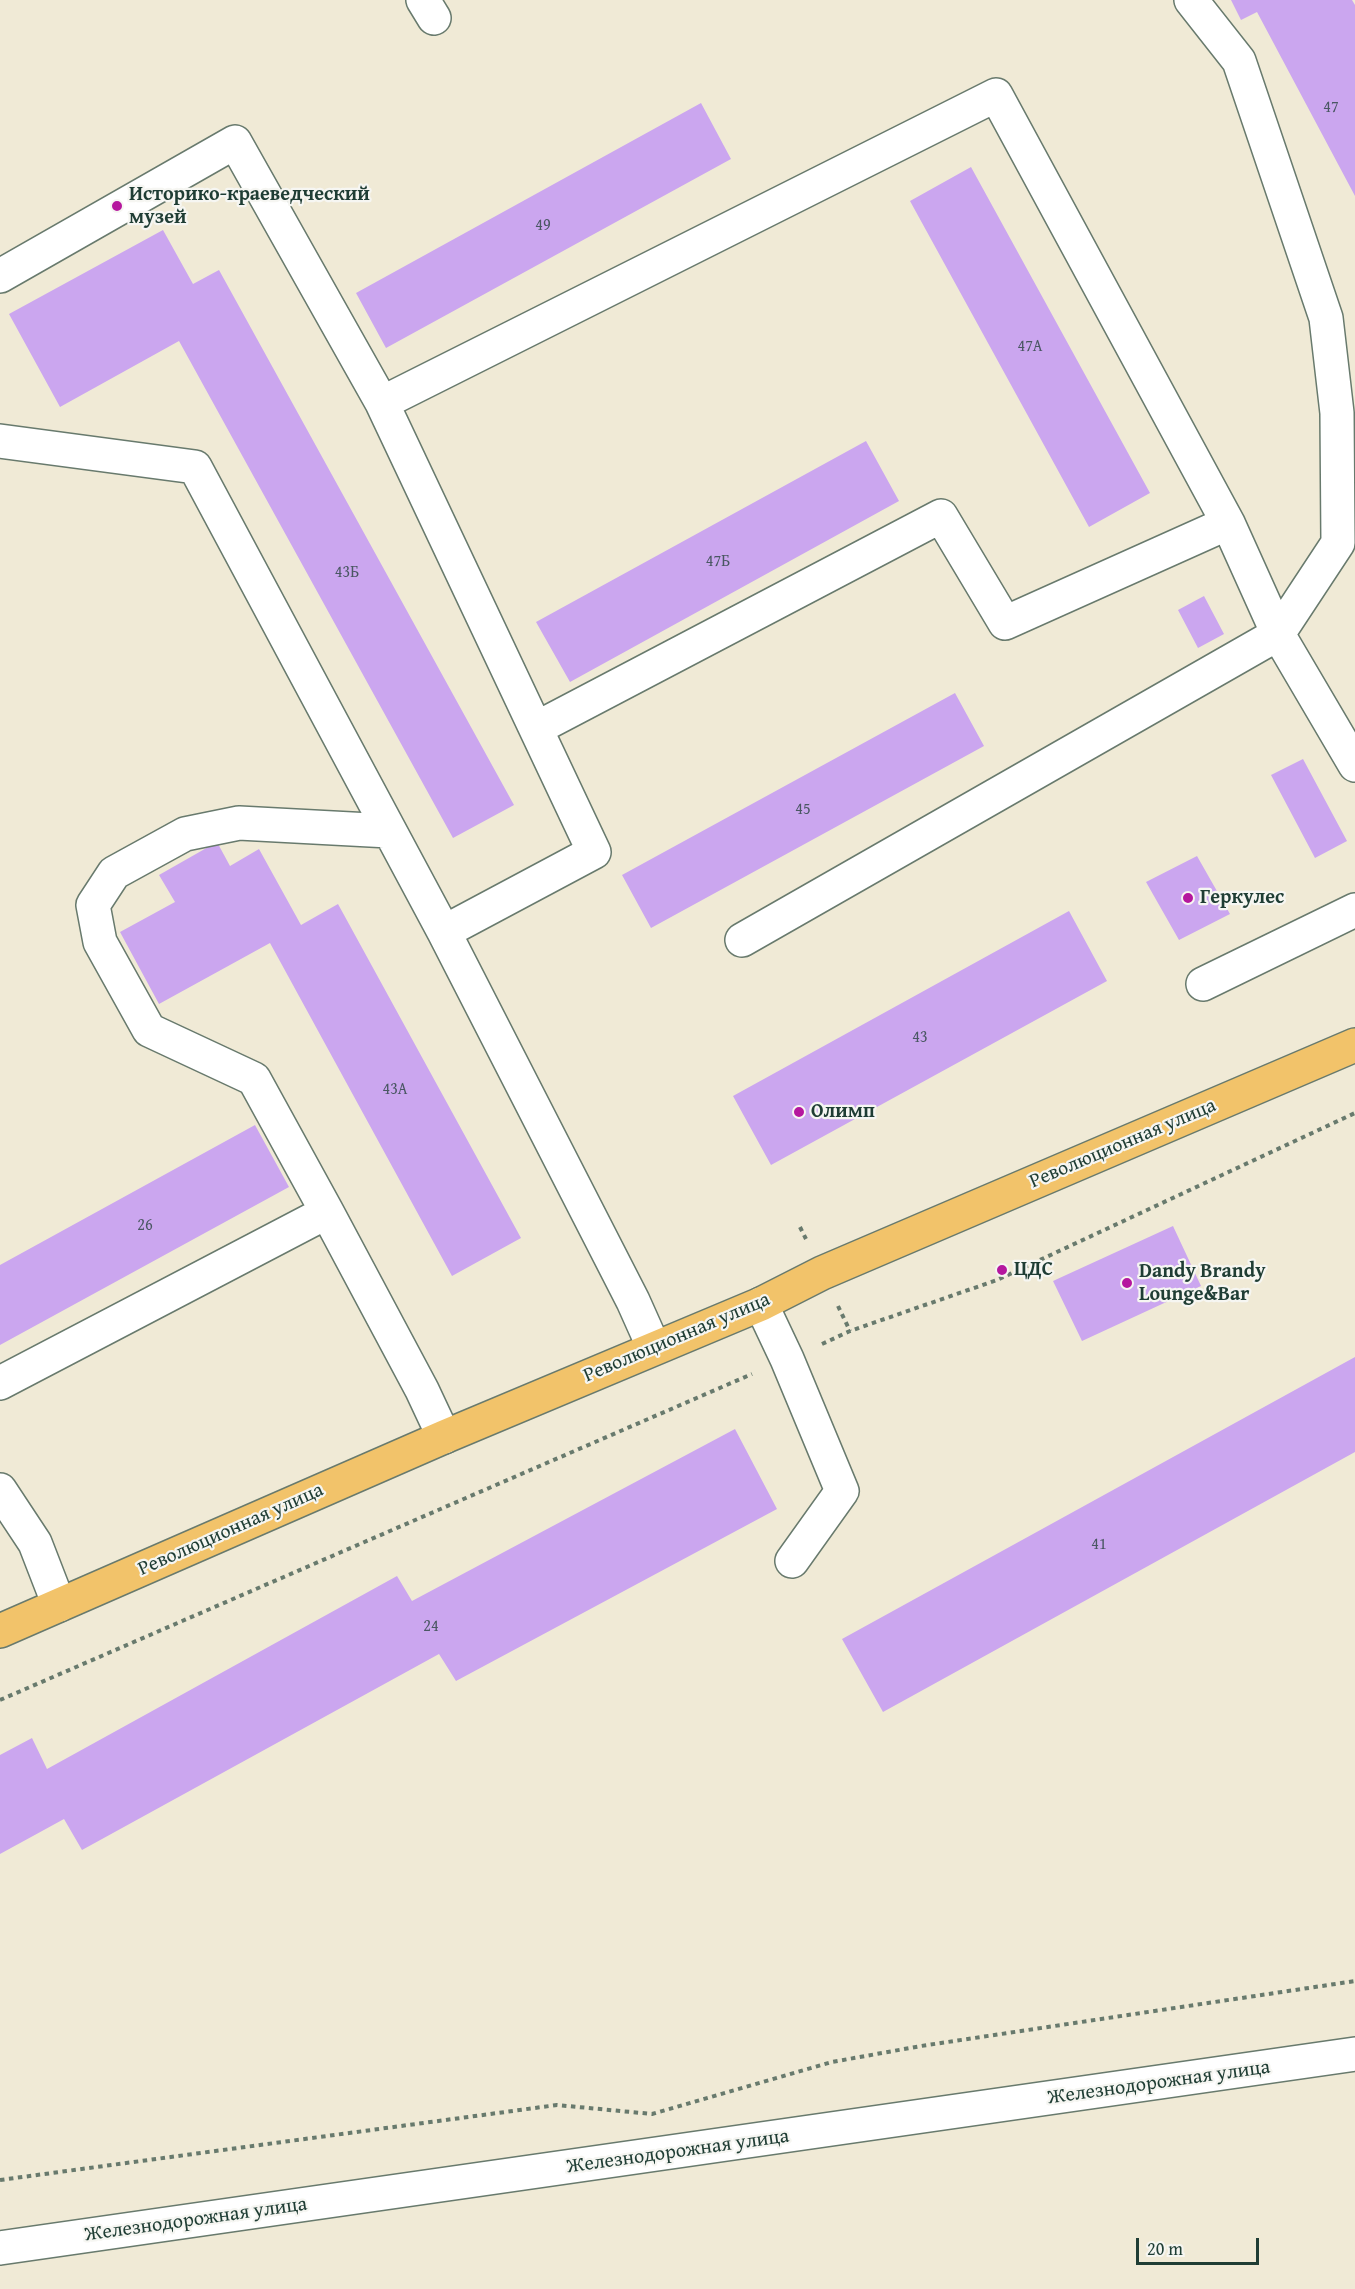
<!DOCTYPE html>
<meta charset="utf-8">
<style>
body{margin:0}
#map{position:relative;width:1355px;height:2289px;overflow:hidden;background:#f0ead6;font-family:"Gentium Book Plus",serif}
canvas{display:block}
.scale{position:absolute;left:1136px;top:2238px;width:123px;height:27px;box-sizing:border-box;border:3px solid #1f3d34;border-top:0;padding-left:8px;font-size:18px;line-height:21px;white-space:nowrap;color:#1f3d34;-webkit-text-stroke:4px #f6f6f2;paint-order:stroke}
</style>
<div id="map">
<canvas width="1355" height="2289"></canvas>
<div class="scale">20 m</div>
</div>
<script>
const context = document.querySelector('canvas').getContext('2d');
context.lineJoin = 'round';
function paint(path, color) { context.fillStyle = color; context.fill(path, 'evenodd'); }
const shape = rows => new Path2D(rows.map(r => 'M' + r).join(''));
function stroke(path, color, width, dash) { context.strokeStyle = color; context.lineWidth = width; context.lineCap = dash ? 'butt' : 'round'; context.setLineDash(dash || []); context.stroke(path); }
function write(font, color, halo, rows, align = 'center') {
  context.font = font + ' "Gentium Book Plus",serif'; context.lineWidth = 4.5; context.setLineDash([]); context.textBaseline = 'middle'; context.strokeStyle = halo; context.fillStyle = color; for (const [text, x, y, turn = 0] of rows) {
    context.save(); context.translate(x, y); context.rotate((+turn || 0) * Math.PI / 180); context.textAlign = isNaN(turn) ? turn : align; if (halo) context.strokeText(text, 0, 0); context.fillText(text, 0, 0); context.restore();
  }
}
const building = shape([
 [1231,0,1352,0,1355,5,1355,196,1257,12,1241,20],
 [701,103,731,159,386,348,356,293],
 [971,167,1150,493,1089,527,910,201],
 [163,230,193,284,219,270,514,805,453,838,179,341,60,407,9,314],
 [866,441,899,501,570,682,536,622],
 [1204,596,1224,634,1198,648,1178,610],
 [955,693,984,746,651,928,622,875],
 [1303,759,1347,841,1315,858,1271,775],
 [217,842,230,866,259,849,301,925,338,904,521,1238,452,1276,270,943,159,1004,120,932,175,902,159,875],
 [1197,856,1230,914,1179,940,1146,882],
 [1069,911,1107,981,771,1165,733,1096],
 [255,1125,289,1187,0,1345,0,1265],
 [1173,1226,1201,1286,1082,1341,1053,1281],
 [1355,1357,1355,1452,883,1712,842,1639],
 [735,1429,777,1509,456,1681,439,1654,82,1850,64,1819,0,1854,0,1755,32,1738,47,1769,397,1576,412,1601]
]);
const path = shape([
 [800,1227,806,1239],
 [838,1306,850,1331],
 [822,1344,850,1331,997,1280,1355,1113],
 [0,1700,752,1374],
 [0,2180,557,2105,652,2114,832,2062,921,2046,1355,1981]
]);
const minor = shape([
 [423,0,434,18],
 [0,276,235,142,382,403,594,852,444,932],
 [382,403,996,95,1228,523,1278,634,1355,765],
 [0,441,195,467,444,932,633,1301,654,1348],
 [537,728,941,516,1005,623,1228,523],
 [389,831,239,823,185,834,114,873,93,905,100,942,149,1030,254,1079,327,1212,422,1390,444,1437],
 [742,940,1278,634,1338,543,1337,413,1326,318,1239,61,1191,0],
 [1203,984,1355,910],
 [761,1304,787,1359,842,1491,792,1561],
 [0,1383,327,1212],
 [0,1490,35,1543,59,1605],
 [0,2248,1355,2054]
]);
const major = shape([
 [0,1631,444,1437,761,1304,822,1273,1355,1045]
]);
const markers = [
 [117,206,6,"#b5179e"],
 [1188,898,6,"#b5179e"],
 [799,1112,6,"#b5179e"],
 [1002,1270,6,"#b5179e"],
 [1127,1283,6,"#b5179e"]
];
const numberNames = [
 ["47",1331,108],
 ["49",543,226],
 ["47А",1030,347],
 ["47Б",718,562],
 ["43Б",347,573],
 ["45",803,810],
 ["43",920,1038],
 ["43А",395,1090],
 ["26",145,1226],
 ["41",1099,1545],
 ["24",431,1627]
];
const poiNames = [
 ["Историко-краеведческий",129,195],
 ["музей",129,218],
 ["Геркулес",1200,898],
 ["Олимп",811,1112],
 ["ЦДС",1014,1270],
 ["Dandy Brandy",1139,1272],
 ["Lounge&Bar",1139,1295]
];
const streetNames = [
 ["Революционная улица",1123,1144,-23],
 ["Революционная улица",677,1338,-23],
 ["Революционная улица",231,1530,-24],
 ["Железнодорожная улица",1159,2083,-8],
 ["Железнодорожная улица",678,2152,-8],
 ["Железнодорожная улица",196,2220,-8]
];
paint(building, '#cba6ef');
stroke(minor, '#687a6d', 36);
stroke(major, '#687a6d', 36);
stroke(path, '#687a6d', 4, [4.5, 4.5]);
stroke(minor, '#fff', 33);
stroke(major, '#f2c36a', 33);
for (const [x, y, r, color] of markers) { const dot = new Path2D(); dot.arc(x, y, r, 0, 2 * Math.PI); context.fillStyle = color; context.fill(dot); stroke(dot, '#f6f6f2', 2); }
write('16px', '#4a5763', null, numberNames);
write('bold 20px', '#1f3d34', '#f6f6f2', poiNames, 'left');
write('20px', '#1f3d34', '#f6f6f2', streetNames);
</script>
